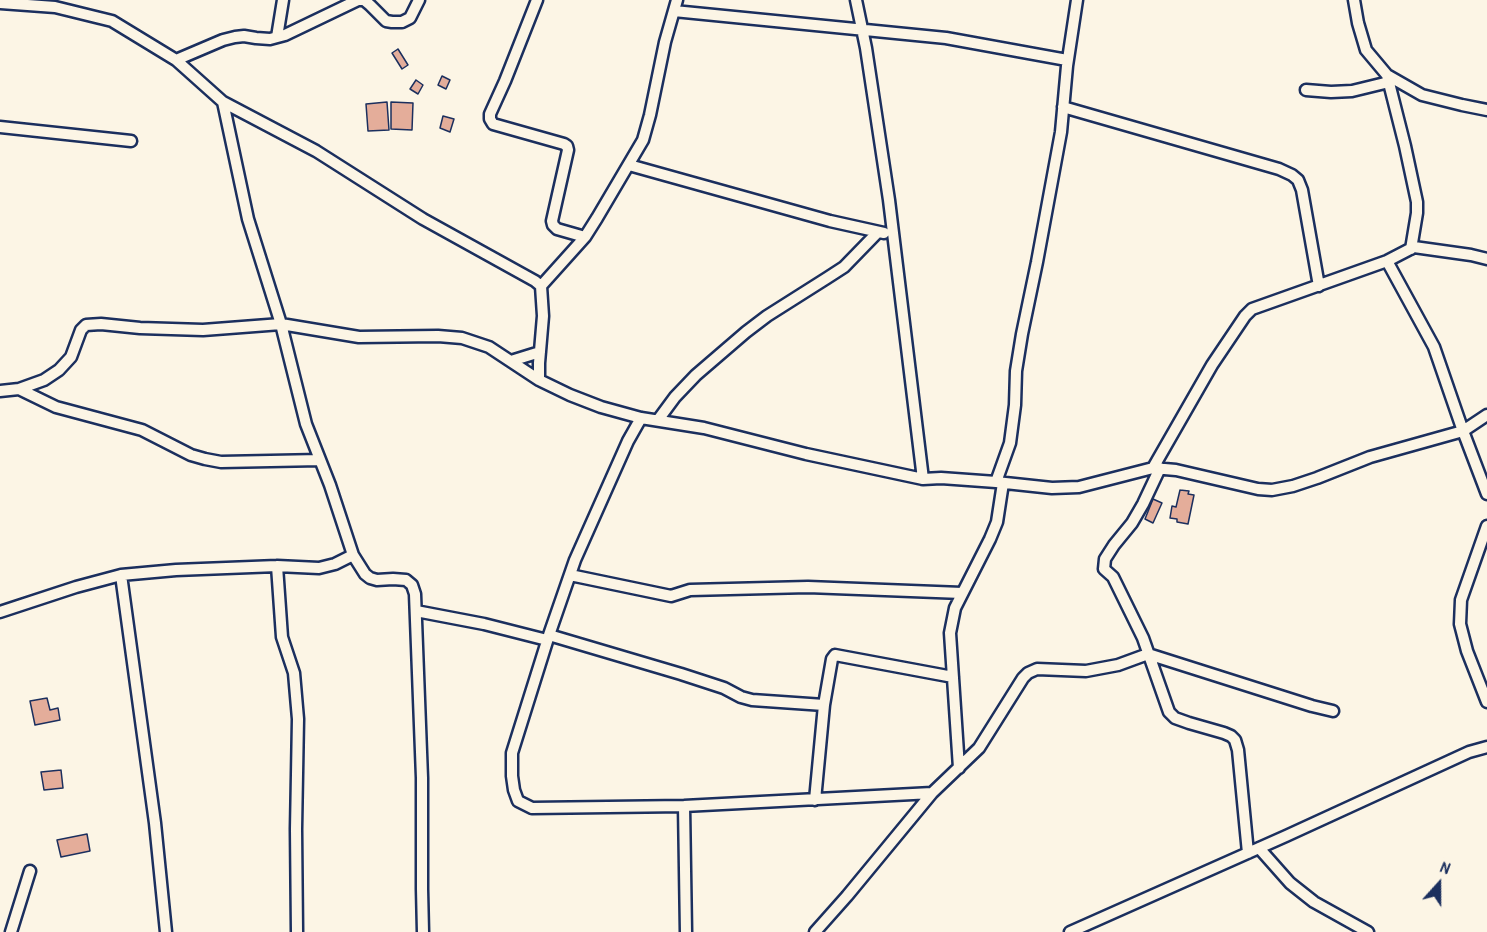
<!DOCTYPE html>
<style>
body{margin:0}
#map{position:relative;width:1487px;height:932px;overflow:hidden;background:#fcf5e5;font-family:"Patrick Hand",sans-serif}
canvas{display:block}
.north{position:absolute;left:1409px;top:854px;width:60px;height:60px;-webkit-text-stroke:4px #fcf5e5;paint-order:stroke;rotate:21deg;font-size:16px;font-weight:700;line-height:24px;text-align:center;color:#1b2f5e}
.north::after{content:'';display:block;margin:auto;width:21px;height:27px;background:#1b2f5e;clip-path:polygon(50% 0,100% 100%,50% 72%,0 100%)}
</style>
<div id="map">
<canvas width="1487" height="932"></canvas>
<div class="north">N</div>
</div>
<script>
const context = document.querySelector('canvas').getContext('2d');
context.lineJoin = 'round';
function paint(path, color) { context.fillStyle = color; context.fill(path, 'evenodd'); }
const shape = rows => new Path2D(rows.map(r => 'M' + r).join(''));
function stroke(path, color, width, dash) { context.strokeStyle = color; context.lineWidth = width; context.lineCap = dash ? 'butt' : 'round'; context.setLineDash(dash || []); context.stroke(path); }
const building = shape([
 [398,49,408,65,402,69,392,53,398,49],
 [442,76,450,80,446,89,438,85,442,76],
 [416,80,423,85,418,94,410,89,416,80],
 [387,102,389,130,368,131,366,104,387,102],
 [391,102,413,103,412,130,391,129,391,102],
 [443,116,454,119,450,132,440,128,443,116],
 [1180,490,1189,491,1188,494,1194,495,1188,524,1177,522,1177,519,1170,518,1172,506,1176,507,1180,490],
 [1153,499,1162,503,1153,523,1145,519,1153,499],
 [47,698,50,710,58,708,60,720,35,725,30,701,47,698],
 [61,770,63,788,44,790,41,772,61,770],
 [87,834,90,851,61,857,57,840,87,834]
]);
const minor = shape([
 [537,0,505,81,490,114,490,119,493,124,564,144,567,146,568,150,552,221,553,225,557,229,585,237],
 [856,0,866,48,889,200,923,479],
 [1354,0,1358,23,1366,50,1387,75,1422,95,1462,105,1487,110],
 [0,3,55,7,112,21,176,60,223,102,316,151,423,219,535,281,541,286,543,316,539,363,539,380],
 [674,11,946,38,1067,60],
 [277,37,283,0],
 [176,60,223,40,235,37,244,36,256,38,270,39,285,35,358,0,364,0,370,5,386,21,392,22,402,22,410,18,419,0],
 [1387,75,1405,146,1417,202,1417,213,1411,249],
 [1306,90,1331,92,1352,91,1389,82],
 [223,102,248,219,281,324,306,424,330,485,353,555,365,574,370,578,377,580,393,579,406,580,412,585,415,594,422,778,422,889,423,932],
 [1063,107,1279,169,1292,175,1298,180,1302,190,1319,286],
 [0,127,131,141],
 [629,165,830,221,884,233],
 [1387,261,1434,347,1463,431,1487,494],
 [541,286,585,237,597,218,643,140,650,115,665,42,677,0],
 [511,361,540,352],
 [19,389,56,407,142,430,191,455,205,459,221,462,320,460],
 [0,391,19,389,44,380,59,370,71,357,81,330,86,325,101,324,140,328,203,330,281,324,359,337,438,336,462,338,489,347,539,380,570,395,601,407,641,418,704,428,806,454,923,479,941,478,996,482,1052,488,1079,487,1153,468,1176,470,1258,489,1272,490,1293,486,1317,478,1370,457,1463,431,1487,415],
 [641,418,628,441,575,560,549,635,512,753,512,776,514,790,518,801,532,808,684,806,932,793],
 [658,420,675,397,696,375,746,332,767,316,827,278,844,267,878,232],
 [1153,468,1212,365,1245,316,1252,309,1387,261,1414,247,1471,255,1487,259],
 [1160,468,1143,504,1132,523,1114,545,1105,559,1104,569,1113,577,1143,638,1169,712,1175,718,1189,723,1224,733,1231,736,1235,740,1238,750,1248,853],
 [996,482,1010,443,1015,405,1016,371,1022,334,1037,262,1061,132,1067,66,1077,0],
 [1487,526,1461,600,1460,624,1467,651,1487,702],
 [277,566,282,637,294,673,298,719,296,829,297,932],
 [121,575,155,823,166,932],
 [570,575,671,596,690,590,808,587,962,593],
 [416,611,484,624,547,640],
 [0,612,76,587,121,575,176,570,277,566,319,568,335,564,353,555],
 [549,635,681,674,724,688,741,697,752,700,824,705],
 [959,768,950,633,955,608,990,539,997,522,1003,483],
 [815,800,824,705,832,659,835,655,953,677],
 [684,806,686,932],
 [1259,848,1290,883,1314,902,1368,932],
 [11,932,30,871],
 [815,932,847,896,932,793,979,748,1023,678,1028,673,1037,669,1086,671,1118,665,1148,654,1312,706,1333,711],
 [1070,932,1286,836,1469,752,1487,747]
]);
paint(building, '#e4ad9a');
stroke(building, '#1b2f5e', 1.5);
stroke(minor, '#1b2f5e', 15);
stroke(minor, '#fcf5e5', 10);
</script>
